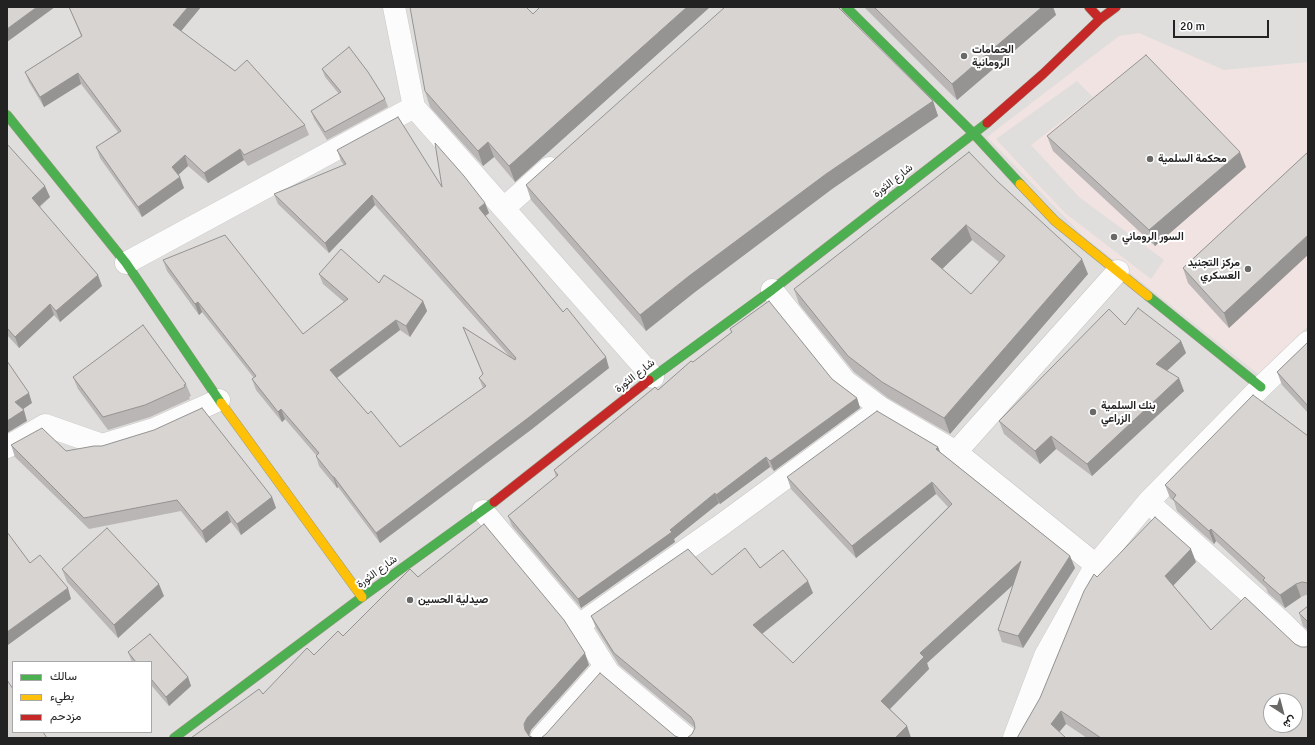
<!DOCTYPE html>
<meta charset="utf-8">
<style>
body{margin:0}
#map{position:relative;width:1315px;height:745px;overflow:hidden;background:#f0eeeb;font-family:Signika,Vazirmatn,sans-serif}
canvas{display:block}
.frame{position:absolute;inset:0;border:8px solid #222;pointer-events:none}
.legend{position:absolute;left:12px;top:661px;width:140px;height:72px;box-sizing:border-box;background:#fff;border:1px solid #a7a7a7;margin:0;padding:5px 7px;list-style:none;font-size:12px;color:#222}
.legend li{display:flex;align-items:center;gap:8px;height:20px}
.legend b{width:20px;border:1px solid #a7a7a7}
.north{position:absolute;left:1263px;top:693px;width:40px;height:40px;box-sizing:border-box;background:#fff;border:1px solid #a7a7a7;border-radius:50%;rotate:144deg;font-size:11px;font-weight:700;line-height:16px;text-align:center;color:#222}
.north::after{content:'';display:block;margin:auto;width:14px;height:18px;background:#6a6968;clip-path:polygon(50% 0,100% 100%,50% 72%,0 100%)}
.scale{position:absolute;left:1173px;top:20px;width:96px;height:18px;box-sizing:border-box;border:2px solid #222;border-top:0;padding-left:5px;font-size:12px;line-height:14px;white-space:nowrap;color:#222;-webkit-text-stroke:3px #fff;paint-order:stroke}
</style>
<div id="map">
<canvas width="1315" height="745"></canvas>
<div class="frame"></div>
<ul class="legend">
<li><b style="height:5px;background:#4caf50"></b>سالك</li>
<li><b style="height:5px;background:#ffc107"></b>بطيء</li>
<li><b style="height:5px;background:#c62828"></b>مزدحم</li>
</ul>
<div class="north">ش</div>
<div class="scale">20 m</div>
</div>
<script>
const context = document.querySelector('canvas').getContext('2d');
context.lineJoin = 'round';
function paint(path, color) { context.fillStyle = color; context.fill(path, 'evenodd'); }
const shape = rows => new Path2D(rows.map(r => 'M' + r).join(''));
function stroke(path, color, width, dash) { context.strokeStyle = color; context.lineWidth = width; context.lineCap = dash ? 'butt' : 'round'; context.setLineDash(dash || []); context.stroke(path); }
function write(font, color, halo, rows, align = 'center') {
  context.font = font + ' Signika,Vazirmatn,sans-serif'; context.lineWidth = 4; context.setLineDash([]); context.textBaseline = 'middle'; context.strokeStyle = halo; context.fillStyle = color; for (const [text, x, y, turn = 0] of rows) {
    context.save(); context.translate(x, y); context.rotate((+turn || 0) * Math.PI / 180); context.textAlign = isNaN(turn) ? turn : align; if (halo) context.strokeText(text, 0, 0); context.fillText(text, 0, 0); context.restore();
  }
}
const residential = shape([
 [7,7,1308,7,1308,738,7,738],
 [13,662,151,662,151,732,13,732],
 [1271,701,1295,701,1295,725,1271,725]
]);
const commercial = shape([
 [1139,33,1224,70,1308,62,1308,326,1258,374,1082,235,987,137,1119,36],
 [1077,81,1093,97,1031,145,1079,197,1164,260,1151,279,1065,213,996,139]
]);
const street = shape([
 [394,7,414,107,653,377],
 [504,208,549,168],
 [126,263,414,107],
 [772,290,845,381,881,408,956,452,1096,565],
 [7,447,45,425,102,445,154,429,219,400],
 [956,452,1118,271],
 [1148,502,1284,624,1308,648],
 [483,511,579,625,609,673,687,738],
 [579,625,720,526,881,408],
 [541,738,604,667],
 [1014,738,1045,656,1096,565,1148,502,1261,387,1308,342]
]);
const fast = shape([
 [846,7,974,134,1020,184],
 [7,115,126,263,221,403],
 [1148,296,1261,387],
 [649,380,772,290,987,123],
 [174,738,362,597,494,502]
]);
const slow = shape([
 [1020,184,1055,221,1148,296],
 [221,403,362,597]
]);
const jam = shape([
 [1089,7,1100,19,1116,7],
 [987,123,1043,74,1100,19],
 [494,502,649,380]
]);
const wall = shape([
 [69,7,201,7,181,31,305,125,309,135,248,166,244,160,208,183,188,166,178,175,184,188,142,217,100,158,96,147,118,132,81,84,44,107,29,82,25,72,81,36],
 [540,7,710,7,515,182,494,157,483,166,430,107,425,91,533,14],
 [864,7,1053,7,1056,15,957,100],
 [322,69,385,99,388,107,327,140,314,119,311,111,339,94,325,77],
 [933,101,938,116,832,189,695,292,646,331,531,200,526,185],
 [1047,136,1246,167,1155,246,1053,151],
 [7,144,50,197,40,207,102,286,60,322,54,315,19,348,7,335],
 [337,150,442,187,485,203,489,213,485,216,609,368,532,429,380,543,338,487,337,488,319,466,316,456,316,455,285,419,282,422,256,390,252,379,254,378,202,312,199,315,167,271,163,260,303,334,344,302,323,284,319,274,379,283,423,301,427,311,410,337,400,330,337,378,368,414,400,447,483,388,479,378,483,375,463,327,510,357,375,205,329,253,278,204,274,194,344,165,341,161],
 [1308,152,1229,328,1188,283,1183,268],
 [997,181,1088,274,950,434,888,398,854,372,799,304,794,289],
 [972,240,999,262,971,294,942,269],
 [730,329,832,379,857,398,860,408,774,471,770,467,720,504,719,503,674,539,675,542,581,608,512,526,508,516,556,477,554,470,732,332],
 [1181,341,1186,353,1167,371,1184,391,1092,476,1056,449,1040,464,1004,434,999,421],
 [1308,342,1308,413,1282,385,1277,372],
 [73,377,186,384,191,396,189,397,190,399,150,417,108,430,78,389],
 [1308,436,1308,595,1306,595,1301,597,1285,608,1268,593,1266,588,1216,541,1214,544,1177,511,1174,501,1170,498,1165,485],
 [11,445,66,451,272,497,276,508,241,535,231,522,206,543,181,511,89,529,15,457],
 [938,447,940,452,1070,556,1075,568,1023,648,1002,642,998,630,1013,585,927,663,929,669,890,709,907,726,911,738,682,738,687,738,692,734,695,728,619,665,596,628,591,616,712,575,760,568,813,593,762,634,793,663,948,507,936,494,856,558,791,489,787,477],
 [1196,562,1173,585,1211,630,1295,644,1301,647,1306,647,1308,738,1087,738,1066,724,1017,738,1040,698,1097,577],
 [62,569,164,596,118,638,67,582],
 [1308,606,1308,630,1303,626,1299,613],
 [150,634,188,677,191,686,169,706,151,685,151,662,132,662,128,652]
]);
const shadedWall = shape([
 [37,7,55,7,7,42,7,29],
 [188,7,201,7,177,36,173,25],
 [687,7,710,7,515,182,509,166],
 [1042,7,1053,7,1056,15,957,100,952,84],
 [78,73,81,84,44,107,40,97],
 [933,101,938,116,832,189,695,292,646,331,640,315,689,276,826,174],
 [488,142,494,157,483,166,478,151],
 [240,149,244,160,208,183,204,173],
 [1240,152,1246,167,1155,246,1149,230],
 [185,155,188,166,176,177,172,167],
 [180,177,184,188,142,217,138,207],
 [45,186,50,197,36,209,32,198],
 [372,195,375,205,329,253,325,243],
 [485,203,489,213,483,218,479,208],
 [966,225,972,240,936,275,931,259],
 [1308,235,1308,255,1229,328,1224,313],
 [1082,259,1088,274,950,434,944,418],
 [98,275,102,286,60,322,56,311],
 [423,301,427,311,410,337,406,326],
 [198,302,202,312,199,315,195,304],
 [50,304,54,315,19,348,15,337],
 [396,320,400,330,334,380,330,370],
 [1181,341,1186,353,1160,377,1156,364],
 [606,357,609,368,532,429,380,543,376,533],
 [1179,378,1184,391,1092,476,1087,464],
 [29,393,32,403,19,412,15,402],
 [857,398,860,408,774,471,770,461],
 [281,409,285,419,282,422,278,412],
 [24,410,27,421,7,433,7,421],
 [1051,436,1056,449,1040,464,1035,451],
 [938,447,943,459,936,449],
 [766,457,770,467,720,504,716,495],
 [333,477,334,477,338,487,337,488],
 [932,482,936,494,856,558,852,546],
 [715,493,719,503,674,539,675,542,581,608,578,599,670,530],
 [272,497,276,508,241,535,237,524],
 [227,511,231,522,206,543,202,531],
 [1211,529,1216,541,1214,544,1209,531],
 [1191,549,1196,562,1170,589,1165,576],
 [1070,556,1075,568,1023,648,1018,636],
 [1021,561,1025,574,927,663,929,669,886,713,881,701,920,653],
 [808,581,813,593,758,637,753,625],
 [159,584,164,596,118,638,114,625],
 [1296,584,1301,597,1285,608,1280,595],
 [68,588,71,599,8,645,7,643,7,632],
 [585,653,589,665,531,730,529,736,525,730,524,724,527,718],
 [188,677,191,686,169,706,166,697],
 [1061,711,1066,724,1056,736,1051,724],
 [907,726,911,738,895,738]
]);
const building = shape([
 [7,7,37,7,7,29,7,7],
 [69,7,188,7,173,25,235,71,247,60,305,125,244,155,240,149,204,173,185,155,172,167,180,177,138,207,96,147,121,131,78,73,40,97,25,72,82,36,69,7],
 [410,7,526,7,533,14,540,7,687,7,509,166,488,142,478,151,425,91,410,7],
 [725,7,838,7,933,101,826,174,689,276,640,315,526,185,725,7],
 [874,7,1042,7,952,84,874,7],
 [349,47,368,72,385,99,325,132,311,111,341,92,322,69,349,47],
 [1146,55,1240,152,1149,230,1047,136,1146,55],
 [398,117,442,187,435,143,464,176,485,203,479,208,563,312,567,308,606,357,528,418,376,533,334,477,333,477,316,456,319,453,281,409,278,412,252,379,256,376,198,302,195,304,163,260,225,235,303,334,348,299,319,274,341,249,379,283,384,275,423,301,406,326,396,320,330,370,368,414,371,411,400,447,486,386,479,378,483,374,463,327,515,360,516,358,372,195,325,243,274,194,346,164,337,150,398,117],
 [7,144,45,186,32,198,98,275,56,311,50,304,15,337,7,328,7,144],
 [969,152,997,181,1082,259,944,418,882,382,848,356,794,289,969,152],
 [966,225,1005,256,971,294,931,259,966,225],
 [1308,152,1308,235,1224,313,1183,268,1308,152],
 [769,301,832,379,857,398,770,461,766,457,716,495,715,493,670,530,672,532,578,599,508,516,558,475,554,470,655,387,658,390,691,361,693,362,732,332,730,329,769,301],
 [1138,308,1181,341,1156,364,1179,378,1087,464,1051,436,1035,451,999,421,1109,309,1125,325,1138,308],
 [143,325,186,384,184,385,185,387,145,405,103,417,73,377,143,325],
 [1308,342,1308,406,1277,372,1308,342],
 [7,361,29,393,15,402,24,410,7,421,7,361],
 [1253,395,1308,436,1308,583,1302,582,1296,584,1280,595,1263,580,1265,578,1211,529,1209,531,1173,499,1176,495,1165,485,1253,395],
 [202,408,272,497,237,524,227,511,202,531,177,500,84,518,11,445,42,428,66,451,94,446,102,446,154,430,202,408],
 [877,411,938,447,936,449,1070,556,1018,636,998,630,1021,561,920,653,924,657,881,701,907,726,895,738,682,738,687,738,692,734,695,728,694,722,691,717,614,653,591,616,688,549,712,575,745,548,760,568,783,550,808,581,753,625,793,663,952,504,932,482,852,546,787,477,877,411],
 [1155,517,1191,549,1165,576,1211,630,1245,597,1295,644,1301,647,1306,647,1308,646,1308,738,1101,738,1061,711,1051,724,1066,738,1017,738,1040,698,1084,591,1094,574,1097,577,1155,517],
 [1271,701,1295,701,1295,725,1271,725,1271,701],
 [484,524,564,620,585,653,527,718,524,724,525,730,529,736,534,738,191,738,259,689,263,694,307,648,314,655,338,631,343,636,410,569,418,577,484,524],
 [107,528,159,584,114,625,62,569,107,528],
 [7,532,30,563,40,555,68,588,7,632,7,532],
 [1308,606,1308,622,1299,613,1308,606],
 [150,634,188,677,166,697,151,679,151,662,136,662,128,652,150,634],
 [600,673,675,736,680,738,537,738,541,738,546,734,600,673],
 [7,680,13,689,13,732,43,732,47,738,7,738,7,680]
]);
const markers = [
 [964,56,4,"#6a6968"],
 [1150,159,4,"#6a6968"],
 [1114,237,4,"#6a6968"],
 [1248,269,4,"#6a6968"],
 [1093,412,4,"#6a6968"],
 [410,600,4,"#6a6968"]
];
const poiNames = [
 ["الحمامات",972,50],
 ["الرومانية",972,63],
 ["محكمة السلمية",1158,159],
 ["السور الروماني",1122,237],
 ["مركز التجنيد",1240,263,"right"],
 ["العسكري",1240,276,"right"],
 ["بنك السلمية",1101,406],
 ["الزراعي",1101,419],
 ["صيدلية الحسين",418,600]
];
const streetNames = [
 ["شارع الثورة",893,181,-38],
 ["شارع الثورة",635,376,-38],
 ["شارع الثورة",377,572,-36]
];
paint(residential, '#dfdedc');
paint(commercial, '#f1e3e1');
stroke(street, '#c9c8c7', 23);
stroke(fast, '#999a82', 10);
stroke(slow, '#999a82', 10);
stroke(jam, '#999a82', 10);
stroke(street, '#fdfcfc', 22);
stroke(fast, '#4caf50', 9);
stroke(slow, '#ffc107', 9);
stroke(jam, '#c62828', 9);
paint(wall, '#b9b6b5');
paint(shadedWall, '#969493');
paint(building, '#d7d4d2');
stroke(building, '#969493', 1);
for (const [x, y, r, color] of markers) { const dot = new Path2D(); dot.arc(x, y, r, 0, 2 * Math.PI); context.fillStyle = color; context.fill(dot); stroke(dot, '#fff', 1.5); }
write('bold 11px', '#222', '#fff', poiNames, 'left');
write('11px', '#222', '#fff', streetNames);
</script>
